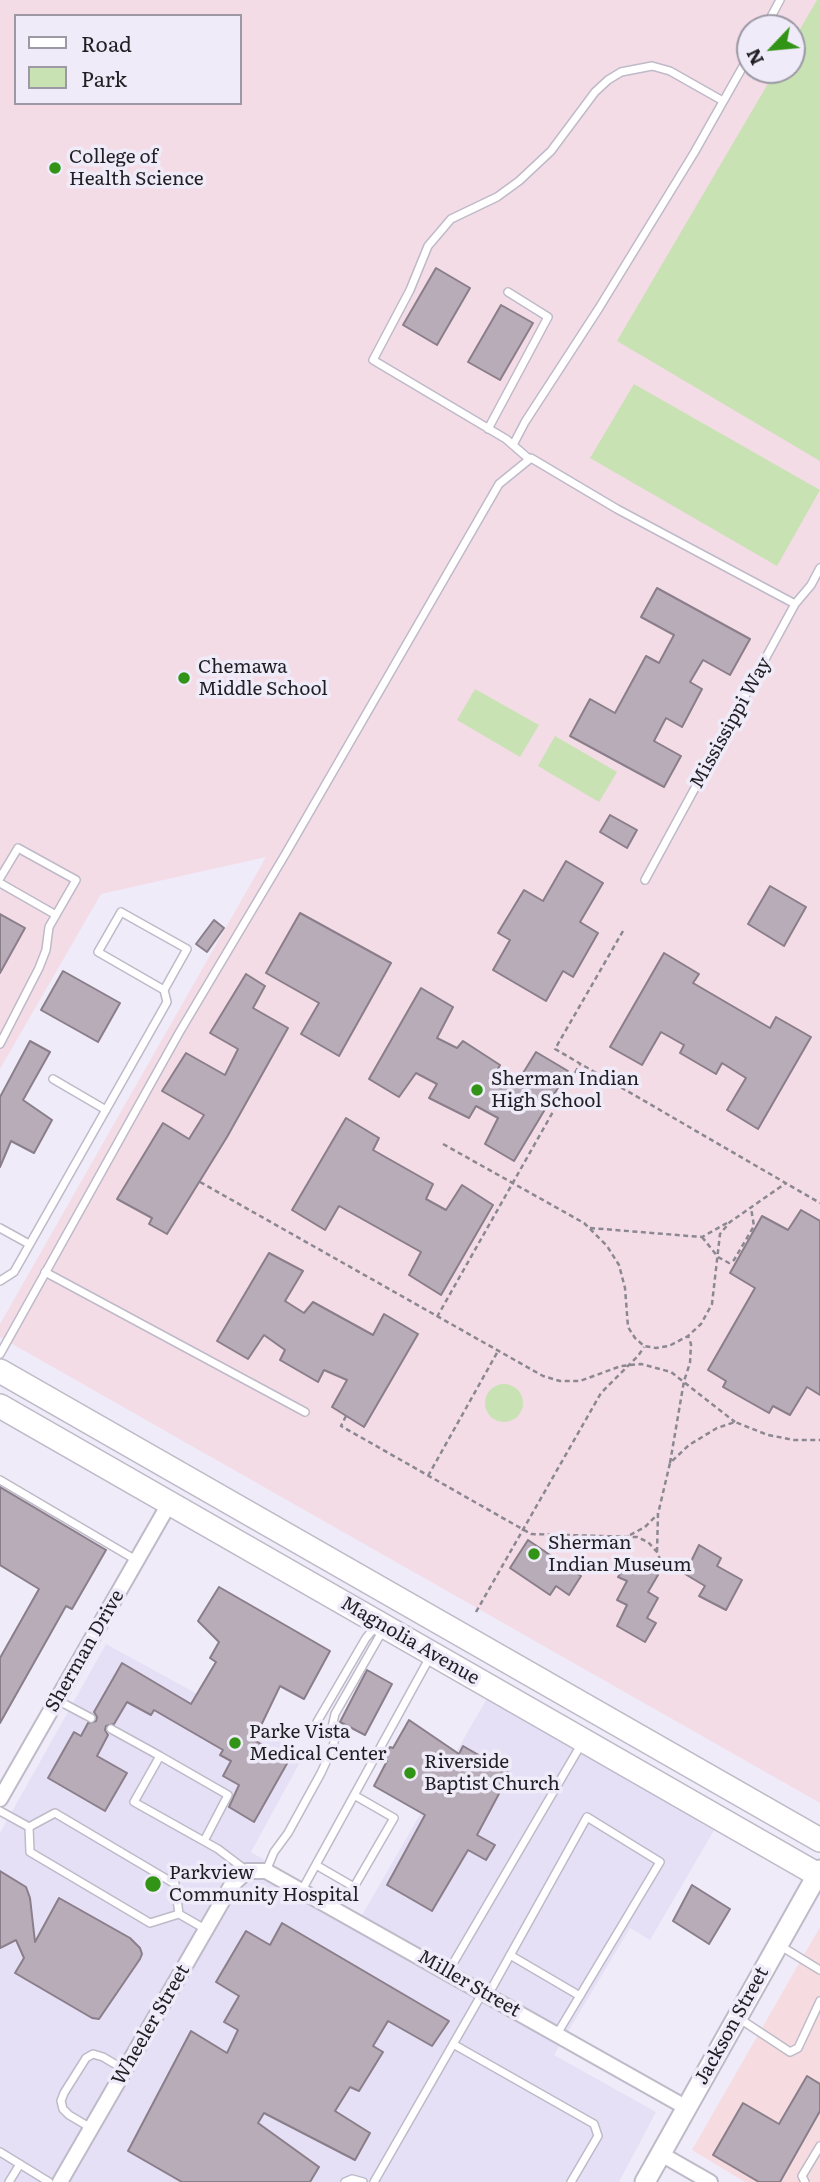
<!DOCTYPE html>
<style>
body{margin:0}
#map{position:relative;width:820px;height:2182px;overflow:hidden;background:#efebf9;font-family:Literata,serif}
canvas{display:block}
.legend{position:absolute;left:14px;top:14px;width:228px;height:91px;box-sizing:border-box;background:#efebf9;border:2px solid #9c99a4;margin:0;padding:9px 12px;list-style:none;font-size:21px;color:#201f24}
.legend li{display:flex;align-items:center;gap:14px;height:35px}
.legend b{width:35px;border:2px solid #9c99a4}
.north{position:absolute;left:736px;top:14px;width:70px;height:70px;box-sizing:border-box;background:#efebf9;border:2px solid #9c99a4;border-radius:50%;rotate:244deg;font-size:19px;font-weight:700;line-height:28px;text-align:center;color:#201f24}
.north::after{content:'';display:block;margin:auto;width:24px;height:32px;background:#329416;clip-path:polygon(50% 0,100% 100%,50% 72%,0 100%)}
</style>
<div id="map">
<canvas width="820" height="2182"></canvas>
<ul class="legend">
<li><b style="height:9px;background:#fff"></b>Road</li>
<li><b style="height:19px;background:#c8e2b4"></b>Park</li>
</ul>
<div class="north">N</div>
</div>
<script>
const context = document.querySelector('canvas').getContext('2d');
context.lineJoin = 'round';
function paint(path, color) { context.fillStyle = color; context.fill(path, 'evenodd'); }
const shape = rows => new Path2D(rows.map(r => 'M' + r).join(''));
function stroke(path, color, width, dash) { context.strokeStyle = color; context.lineWidth = width; context.lineCap = dash ? 'butt' : 'round'; context.setLineDash(dash || []); context.stroke(path); }
function write(font, color, halo, rows, align = 'center') {
  context.font = font + ' Literata,serif'; context.lineWidth = 7; context.setLineDash([]); context.textBaseline = 'middle'; context.strokeStyle = halo; context.fillStyle = color; for (const [text, x, y, turn = 0] of rows) {
    context.save(); context.translate(x, y); context.rotate((+turn || 0) * Math.PI / 180); context.textAlign = isNaN(turn) ? turn : align; if (halo) context.strokeText(text, 0, 0); context.fillText(text, 0, 0); context.restore();
  }
}
const commercial = shape([
 [820,1927,820,2182,745,2182,692,2150]
]);
const built = shape([
 [106,1644,305,1753,251,1852,361,1917,489,1695,716,1827,650,1940,630,1928,554,2055,656,2112,619,2182,0,2182,0,1833]
]);
const education = shape([
 [0,0,820,0,820,1803,0,1337,0,1324,266,857,101,894,0,1069],
 [16,16,240,16,240,103,16,103],
 [750,28,792,28,792,70,750,70]
]);
const green = shape([
 [817,0,820,0,820,461,617,341,776,70,792,70,792,43],
 [634,384,820,490,777,566,590,458],
 [475,689,539,725,520,757,457,720],
 [555,736,617,772,599,802,538,766],
 '485 1403a19 19 0 1 1 38 0a19 19 0 1 1-38 0Z'
]);
const building = shape([
 [436,268,470,288,437,345,403,325,436,268],
 [501,305,533,323,500,380,468,362,501,305],
 [657,588,750,639,730,675,703,660,690,682,702,689,682,727,666,718,654,741,681,756,664,787,570,736,590,699,615,713,646,656,659,663,674,635,641,617,657,588],
 [610,815,637,830,627,848,600,832,610,815],
 [566,861,603,883,580,922,598,933,573,977,563,971,546,1001,493,970,510,940,498,933,524,890,543,901,566,861],
 [770,886,806,907,784,946,748,924,770,886],
 [300,913,391,963,339,1056,301,1034,319,1003,266,973,300,913],
 [0,914,25,928,0,973,0,914],
 [214,920,224,928,207,952,196,944,214,920],
 [664,953,699,974,693,983,770,1028,776,1017,811,1037,758,1129,727,1110,746,1078,722,1063,716,1074,680,1053,684,1045,661,1032,642,1065,610,1047,664,953],
 [63,971,120,1003,98,1042,41,1010,63,971],
 [246,974,265,986,253,1008,288,1028,227,1137,167,1234,149,1224,152,1218,117,1199,163,1123,189,1139,204,1115,162,1091,186,1053,225,1075,238,1049,210,1033,246,974],
 [421,988,453,1007,437,1038,457,1048,463,1041,500,1065,497,1071,517,1083,536,1052,568,1071,514,1161,485,1144,498,1118,476,1106,469,1118,429,1098,437,1084,416,1073,399,1097,369,1079,421,988],
 [30,1041,50,1052,23,1100,52,1120,34,1153,11,1141,0,1167,0,1097,30,1041],
 [346,1118,379,1138,373,1150,433,1184,426,1199,446,1210,462,1185,493,1205,441,1295,409,1275,421,1252,339,1206,325,1230,292,1210,346,1118],
 [801,1210,820,1221,820,1395,807,1387,790,1415,773,1406,769,1413,723,1387,726,1381,708,1370,755,1288,730,1273,762,1216,788,1230,801,1210],
 [269,1253,303,1271,285,1301,304,1313,313,1302,373,1335,384,1314,418,1334,364,1427,332,1407,347,1380,324,1370,318,1382,280,1360,285,1350,264,1335,248,1359,217,1341,269,1253],
 [0,1487,106,1550,72,1609,66,1606,0,1723,0,1658,39,1589,0,1565,0,1487],
 [528,1540,581,1576,569,1595,556,1586,550,1595,510,1568,528,1540],
 [699,1545,721,1558,717,1566,742,1580,726,1610,699,1596,705,1586,685,1574,699,1545],
 [631,1558,658,1575,648,1592,658,1598,647,1618,656,1623,645,1642,617,1626,627,1605,617,1600,627,1581,618,1577,631,1558],
 [219,1587,330,1651,304,1699,280,1686,254,1740,289,1760,254,1822,229,1807,239,1785,223,1776,231,1761,220,1755,223,1750,154,1710,151,1715,127,1702,114,1724,106,1726,105,1730,108,1735,97,1756,127,1773,105,1811,48,1778,74,1732,81,1736,88,1723,96,1721,97,1717,94,1712,122,1663,191,1704,216,1662,210,1658,219,1642,198,1621,219,1587],
 [367,1670,392,1684,365,1735,340,1722,367,1670],
 [409,1720,459,1754,463,1746,510,1773,477,1835,495,1845,486,1860,468,1850,432,1911,387,1885,425,1815,374,1786,387,1761,383,1759,390,1747,393,1748,409,1720],
 [0,1871,26,1887,30,1898,35,1942,59,1898,130,1938,140,1948,142,1954,140,1959,99,2019,92,2018,15,1973,24,1958,16,1940,0,1948,0,1871],
 [692,1885,730,1909,709,1944,673,1921,692,1885],
 [282,1923,449,2021,432,2046,388,2021,373,2046,383,2052,359,2091,350,2087,335,2111,370,2133,355,2160,264,2113,258,2123,319,2167,310,2182,182,2182,128,2151,191,2031,227,2053,238,2030,224,2022,239,1996,216,1982,246,1931,270,1945,282,1923],
 [807,2076,820,2084,820,2111,780,2182,759,2182,713,2155,743,2103,779,2124,807,2076]
]);
const path = shape([
 [623,931,555,1049,820,1203],
 [443,1144,584,1223,607,1246,619,1265,625,1288,628,1327,635,1338,644,1346,656,1348,669,1346,688,1336,701,1324,712,1304,720,1234,730,1222,786,1183],
 [200,1182,543,1376,560,1381,580,1381,621,1366,641,1364,671,1372,735,1422],
 [590,1228,702,1237,727,1223],
 [702,1237,718,1257,729,1263,734,1260,754,1226,751,1208],
 [437,1317,580,1064],
 [346,1416,341,1426,531,1534,637,1537,648,1542,657,1552,665,1571],
 [670,1463,684,1381,690,1363,691,1344,688,1336],
 [428,1476,498,1351],
 [630,1535,645,1527,658,1514],
 [657,1552,658,1514,670,1463,689,1445,717,1428,735,1422,768,1435,794,1440,820,1440],
 [476,1612,601,1393,638,1356,644,1347]
]);
const lane = shape([
 [765,28,780,0],
 [488,429,548,317,508,292],
 [513,445,525,422,599,308,694,153,750,54],
 [529,459,506,439,373,360,410,290,428,246,451,219,497,197,519,181,551,151,595,92,608,80,621,72,652,66,670,71,723,101],
 [0,878,18,848,76,880,49,927,46,950,39,968,0,1044],
 [645,880,795,604,811,585,820,568],
 [0,883,56,915],
 [53,1079,106,1110],
 [0,1228,29,1244],
 [45,1272,305,1412],
 [0,1281,14,1272,167,1002,164,990,187,949,121,912,98,952,164,990],
 [0,1354,179,1033,286,853,499,484,531,458,617,509,795,604],
 [0,1480,136,1560],
 [57,1700,91,1718],
 [317,1722,366,1638,376,1626],
 [111,1729,160,1756,134,1802,218,1849,247,1871],
 [160,1756,228,1795,204,1841],
 [0,1811,29,1827],
 [29,1827,30,1852,150,1923,179,1914,205,1929],
 [29,1827,55,1813,175,1884,179,1914],
 [316,1865,354,1887,394,1818,354,1795],
 [266,1871,274,1852,288,1833,321,1773,333,1747,335,1737,332,1727,335,1714,383,1630],
 [302,1890,430,1657],
 [779,1945,820,1970],
 [510,1955,580,1996],
 [448,1972,582,1743],
 [488,1995,587,1817,660,1862,557,2034],
 [740,2019,790,2052,798,2048,820,2001],
 [453,2044,594,2124,598,2136,571,2182],
 [91,2128,69,2115,63,2109,61,2101,64,2093,86,2058,93,2054,103,2057,125,2070],
 [0,2152,49,2182],
 [9,2182,20,2164],
 [345,2182,352,2179,363,2182],
 [374,2182,483,1992],
 [805,2182,802,2176,820,2146]
]);
const street = shape([
 [0,1799,169,1504],
 [661,2154,710,2182],
 [60,2182,231,1886,247,1871,266,1871,687,2108]
]);
const secondary = shape([
 [645,2182,820,1870]
]);
const primary = shape([
 [0,1371,820,1840],
 [0,1406,820,1876]
]);
const markers = [
 [55,168,7,"#329416"],
 [184,678,7,"#329416"],
 [477,1090,7,"#329416"],
 [534,1554,7,"#329416"],
 [235,1743,7,"#329416"],
 [410,1773,7,"#329416"],
 [153,1884,9,"#329416"]
];
const poiNames = [
 ["College of",69,157],
 ["Health Science",69,179],
 ["Chemawa",198,667],
 ["Middle School",198,689],
 ["Sherman Indian",491,1079],
 ["High School",491,1101],
 ["Sherman",548,1543],
 ["Indian Museum",548,1565],
 ["Parke Vista",249,1732],
 ["Medical Center",249,1754],
 ["Riverside",424,1762],
 ["Baptist Church",424,1784],
 ["Parkview",169,1873],
 ["Community Hospital",169,1895]
];
const streetNames = [
 ["Mississippi Way",731,723,-61],
 ["Magnolia Avenue",410,1641,30],
 ["Sherman Drive",85,1651,-60],
 ["Miller Street",469,1984,30],
 ["Wheeler Street",151,2025,-60],
 ["Jackson Street",732,2026,-61]
];
paint(commercial, '#f6dce0');
paint(built, '#e6e0f6');
paint(education, '#f4dce7');
paint(green, '#c8e2b4');
paint(building, '#b7acb7');
stroke(building, '#897e89', 2);
stroke(lane, '#bebac8', 10);
stroke(street, '#bebac8', 18);
stroke(secondary, '#bebac8', 23);
stroke(primary, '#bebac8', 26);
stroke(path, '#8b8892', 2.5, [5, 3.5]);
stroke(lane, '#fff', 7);
stroke(street, '#fff', 14);
stroke(secondary, '#fff', 19);
stroke(primary, '#fff', 23);
for (const [x, y, r, color] of markers) { const dot = new Path2D(); dot.arc(x, y, r, 0, 2 * Math.PI); context.fillStyle = color; context.fill(dot); stroke(dot, '#efebf9', 2.5); }
write('19px', '#201f24', '#efebf9', poiNames, 'left');
write('19px', '#201f24', '#efebf9', streetNames);
</script>
